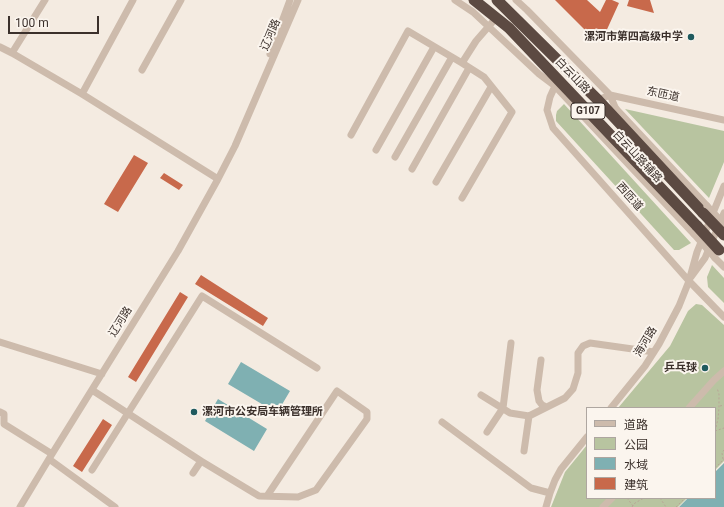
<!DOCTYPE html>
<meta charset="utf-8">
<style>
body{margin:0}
#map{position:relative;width:724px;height:507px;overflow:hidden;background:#f4ebe1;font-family:Roboto,"Noto Sans SC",sans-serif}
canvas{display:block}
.legend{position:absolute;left:586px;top:407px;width:130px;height:92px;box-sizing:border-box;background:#fbf5ee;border:1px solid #aea6a0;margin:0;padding:5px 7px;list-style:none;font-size:12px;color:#3b302b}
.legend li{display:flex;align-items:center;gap:8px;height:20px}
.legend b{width:20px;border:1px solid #aea6a0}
.scale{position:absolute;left:8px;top:16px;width:91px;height:18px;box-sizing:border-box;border:2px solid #3b302b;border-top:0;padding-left:5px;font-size:12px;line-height:14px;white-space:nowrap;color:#3b302b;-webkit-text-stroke:3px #fbf5ee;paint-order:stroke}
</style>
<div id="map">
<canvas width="724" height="507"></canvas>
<ul class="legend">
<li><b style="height:5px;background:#cdbbac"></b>道路</li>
<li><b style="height:11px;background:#b8c4a0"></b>公园</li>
<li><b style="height:11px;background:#7fb0b2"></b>水域</li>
<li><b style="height:11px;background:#c8694b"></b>建筑</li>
</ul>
<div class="scale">100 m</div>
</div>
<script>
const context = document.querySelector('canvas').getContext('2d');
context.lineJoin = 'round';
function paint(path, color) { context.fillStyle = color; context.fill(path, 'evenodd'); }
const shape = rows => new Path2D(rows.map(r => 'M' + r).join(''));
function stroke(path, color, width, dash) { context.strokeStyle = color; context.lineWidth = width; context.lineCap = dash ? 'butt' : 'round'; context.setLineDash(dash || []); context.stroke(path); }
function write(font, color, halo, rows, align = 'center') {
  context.font = font + ' Roboto,"Noto Sans SC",sans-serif'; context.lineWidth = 4; context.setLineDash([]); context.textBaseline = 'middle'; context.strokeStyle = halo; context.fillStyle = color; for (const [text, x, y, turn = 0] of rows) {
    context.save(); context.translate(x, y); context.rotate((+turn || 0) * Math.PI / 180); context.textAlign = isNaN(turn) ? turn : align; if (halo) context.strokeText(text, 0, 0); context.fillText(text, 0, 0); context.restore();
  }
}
const green = shape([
 [564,104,691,243,679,250,674,250,556,121,556,115,557,111],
 [625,109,724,131,724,162,709,198],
 [712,265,724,278,724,303,708,287,707,277],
 [696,304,702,305,724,325,724,461,715,470,715,408,618,408,670,346,688,311],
 [587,445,587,498,687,498,678,507,551,507,565,472]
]);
const water = shape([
 [241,362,290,391,277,413,228,384],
 [218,399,267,429,254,451,205,421],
 [724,463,724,507,679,507,688,498,715,498,715,472]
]);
const building = shape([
 [555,0,587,0,600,12,606,0,612,0,619,3,604,36,597,42],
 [629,0,650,0,654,13,627,6],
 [134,155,148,163,118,212,104,204],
 [164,173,183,185,179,190,160,178],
 [201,275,268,318,263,326,195,284],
 [180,292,188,297,136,382,128,377],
 [103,419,112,425,82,472,73,466]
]);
const path = shape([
 [720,406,724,405],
 [715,431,718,419,719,407,719,394,717,388],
 [715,431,724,428],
 [723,459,722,453,724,450],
 [715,468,724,459],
 [627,498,633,506],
 [660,498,666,507],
 [632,507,635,503,644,498],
 [676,507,685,498]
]);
const minor = shape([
 [45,0,12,53,82,94,218,179],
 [455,0,473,12,539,74,555,86,694,234],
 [516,0,527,10,610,95,615,107,618,111,707,206],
 [0,47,12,53],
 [270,54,290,0],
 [462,63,476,41,496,18],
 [142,70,181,0],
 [558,83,555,86,550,97,547,110,553,128,689,281,724,317],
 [82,94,133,0],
 [598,100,610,95,724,120],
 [351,135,408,31,462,63,484,77,512,112,462,198],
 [376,150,434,47],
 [395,157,452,57],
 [412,169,469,68],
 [436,182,491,87],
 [715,258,724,267],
 [691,277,705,258,724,213],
 [0,342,102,374],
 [541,360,537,390,539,401,542,405,546,407],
 [92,390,201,461,259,496,298,497,316,490,367,419,367,412,337,391,267,496],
 [481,395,510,413,529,416,565,398,573,389,578,373,578,353,583,346,590,343,654,352],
 [611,408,645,366,659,344,679,306,689,281,697,252,724,186],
 [689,408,714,380,724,371],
 [0,412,4,414,4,424,52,454],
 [442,422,531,488,550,493],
 [487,432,503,408,511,343],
 [524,451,529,416],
 [49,459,115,507],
 [92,470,202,296,317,368],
 [193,473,201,461],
 [20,507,52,454,178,251,218,179,235,146,298,0],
 [546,507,550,493,555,480,561,469,587,437],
 [603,507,612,498]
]);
const highway = shape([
 [474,0,509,28,697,226],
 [497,0,598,100,703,213]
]);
const minorBridge = shape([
 [707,206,724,224],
 [694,234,715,258]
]);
const highwayBridge = shape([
 [703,213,724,235],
 [697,226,719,250]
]);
const markers = [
 [691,37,4,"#1f5a5e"],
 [705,368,4,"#1f5a5e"],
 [194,412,4,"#1f5a5e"]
];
const shields = [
 [588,111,34]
];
const shieldNames = [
 ["G107",588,111]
];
const streetNames = [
 ["辽河路",271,35,-67],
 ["白云山路",572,76,46],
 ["东匝道",663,95,12],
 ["白云山路辅路",637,157,47],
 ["西匝道",629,197,48],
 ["辽河路",121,322,-58],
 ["海河路",646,342,-59]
];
const poiNames = [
 ["漯河市第四高级中学",683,37],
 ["乒乓球",697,368],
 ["漯河市公安局车辆管理所",202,412,"left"]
];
paint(green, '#b8c4a0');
paint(water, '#7fb0b2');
paint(building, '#c8694b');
stroke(path, '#b9a596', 1, [2, 2]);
stroke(minor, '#cdbbac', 7);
stroke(highway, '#5c4a42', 11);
stroke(minorBridge, '#cdbbac', 7);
stroke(highwayBridge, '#5c4a42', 11);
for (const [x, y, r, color] of markers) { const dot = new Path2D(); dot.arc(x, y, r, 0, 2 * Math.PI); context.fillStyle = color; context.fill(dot); stroke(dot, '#fbf5ee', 1.5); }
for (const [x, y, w] of shields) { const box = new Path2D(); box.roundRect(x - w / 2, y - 8, w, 16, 3); context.fillStyle = '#fbf5ee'; context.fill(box); stroke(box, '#3b302b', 1); }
write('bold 10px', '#3b302b', null, shieldNames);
write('11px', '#3b302b', '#fbf5ee', streetNames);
write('bold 11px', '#3b302b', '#fbf5ee', poiNames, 'right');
</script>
